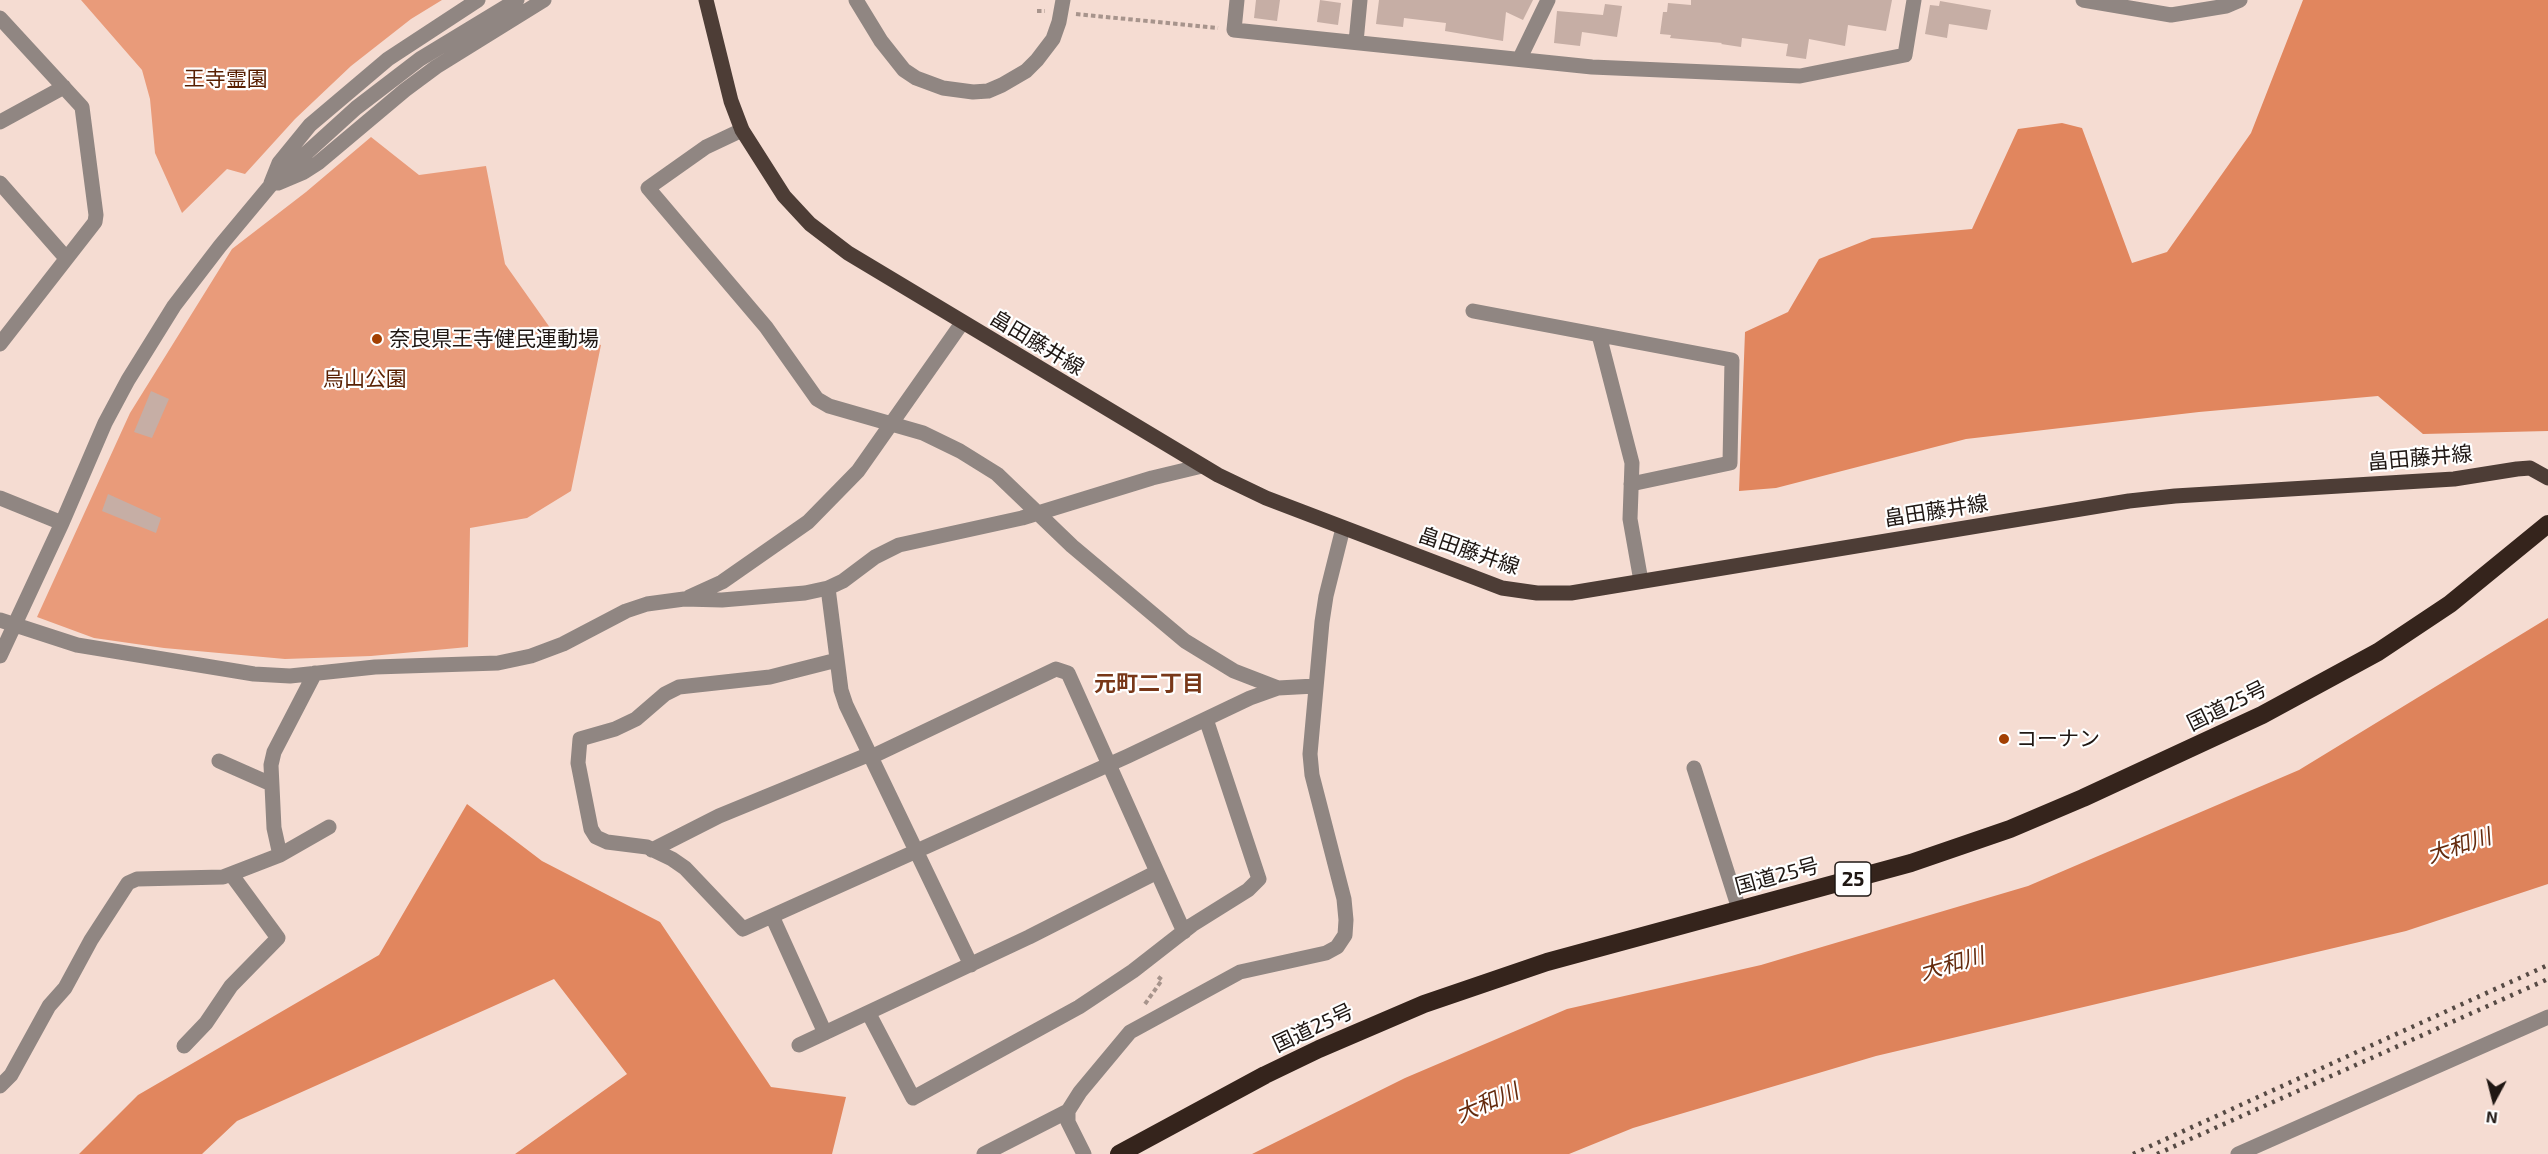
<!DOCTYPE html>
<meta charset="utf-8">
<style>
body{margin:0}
#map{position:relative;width:2548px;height:1154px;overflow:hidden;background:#f5dcd2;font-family:"Exo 2",sans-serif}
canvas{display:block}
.north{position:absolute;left:2464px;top:1070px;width:60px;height:60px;-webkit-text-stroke:4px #fff;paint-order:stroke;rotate:187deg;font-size:16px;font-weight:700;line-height:24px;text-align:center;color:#1f1713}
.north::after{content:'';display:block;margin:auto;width:21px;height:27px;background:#1f1713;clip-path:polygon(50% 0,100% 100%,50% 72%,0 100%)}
</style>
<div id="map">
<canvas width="2548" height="1154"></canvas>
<div class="north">N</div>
</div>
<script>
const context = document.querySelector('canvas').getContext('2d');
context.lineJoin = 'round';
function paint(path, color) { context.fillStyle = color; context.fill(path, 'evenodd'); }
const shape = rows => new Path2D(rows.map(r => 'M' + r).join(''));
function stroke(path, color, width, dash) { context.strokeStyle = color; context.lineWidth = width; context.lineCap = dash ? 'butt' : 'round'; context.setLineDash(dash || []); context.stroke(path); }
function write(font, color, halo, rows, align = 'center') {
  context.font = font + ' "Exo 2","Noto Sans JP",sans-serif'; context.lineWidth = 4.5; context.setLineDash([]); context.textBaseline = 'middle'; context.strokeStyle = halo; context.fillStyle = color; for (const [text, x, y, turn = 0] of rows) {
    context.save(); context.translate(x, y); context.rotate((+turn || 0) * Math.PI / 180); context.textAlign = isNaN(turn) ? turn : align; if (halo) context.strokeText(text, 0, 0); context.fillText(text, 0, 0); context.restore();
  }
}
const green = shape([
 [81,0,442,0,411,19,351,66,295,119,245,174,227,169,182,213,155,153,150,99,142,70],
 [371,137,419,175,486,166,505,264,553,332,601,345,571,491,527,518,470,528,468,647,371,656,285,659,164,648,94,638,37,617,130,413,232,249,306,192]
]);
const forest = shape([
 [2303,0,2548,0,2548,431,2423,434,2378,396,2199,412,1966,439,1776,488,1739,491,1745,332,1788,312,1819,259,1872,238,1972,229,2018,129,2062,123,2082,128,2132,263,2167,252,2251,133],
 [467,804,542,861,660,922,771,1087,846,1097,832,1154,515,1154,627,1074,554,979,237,1121,202,1154,79,1154,138,1095,379,955]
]);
const water = shape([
 [2548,618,2548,884,2406,931,1876,1056,1633,1128,1569,1154,1252,1154,1405,1078,1567,1009,1761,965,2028,886,2299,770]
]);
const building = shape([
 [1256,0,1280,0,1277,21,1254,18],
 [1320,0,1341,3,1338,25,1317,22],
 [1379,0,1533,0,1523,20,1506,12,1503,41,1445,31,1446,23,1404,18,1403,27,1376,24],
 [1691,0,1892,0,1886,31,1848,25,1845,46,1809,39,1806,59,1786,56,1788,44,1742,38,1741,47,1721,44,1722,43,1670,38,1671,35,1660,34,1663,12,1667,12,1668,3,1691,5],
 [1940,1,1991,10,1987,30,1949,24,1947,38,1925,34,1930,5,1939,6],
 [1605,4,1622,6,1617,37,1582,32,1580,46,1554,43,1557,11,1603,15],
 [151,391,169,399,152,438,134,432],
 [108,494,161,518,156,533,102,511]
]);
const path = shape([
 [1037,11,1045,11],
 [1076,14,1218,28],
 [1145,1004,1162,980,1156,975]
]);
const minor = shape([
 [856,0,881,41,904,70,916,78,943,88,973,92,988,91,1002,85,1026,71,1037,60,1053,39,1059,22,1063,0],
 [1237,0,1234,30,1592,67,1800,76,1905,55,1914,0],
 [2083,0,2171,15,2226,6,2240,0],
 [0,18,82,107,96,215,95,222,0,344],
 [1356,42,1360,0],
 [1520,58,1548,0],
 [0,122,64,87],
 [742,130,706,147,648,188,766,327,817,399,829,406,923,433,960,451,997,474,1072,546,1185,641,1234,671,1278,688],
 [0,183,66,258],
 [271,183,279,163,310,125,388,59,478,0],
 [278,183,304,172,318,163,405,90,436,67,544,0],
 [1473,311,1732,360,1730,463,1631,484],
 [1599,335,1632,463,1630,519,1641,581],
 [0,498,62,523],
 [828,588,841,690,846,705,971,965],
 [689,597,722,582,808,522,858,471,962,323],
 [0,620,77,645,254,674,290,676,375,667,498,663,531,656,563,644,626,611,647,604,684,599,722,600,805,593,828,588,843,581,875,557,899,545,1022,518,1152,478,1202,466],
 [0,656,62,523,105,423,128,380,174,306,220,246,270,186,356,108,420,59,517,0],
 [837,660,770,677,679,687,665,694,636,719,615,729,580,739,578,763,591,829,596,837,607,842,647,847,672,859,685,868,743,929,1128,756,1250,698,1278,688,1315,686],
 [871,757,1056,669,1068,673,1184,932],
 [219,761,271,784],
 [1694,768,1739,909],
 [652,850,719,816,870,754],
 [280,855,274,828,271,765,274,752,315,673],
 [772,916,825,1033],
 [869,1014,913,1098,1079,1007,1133,971,1192,925,1248,890,1259,879,1206,719],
 [799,1045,1029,937,1157,872],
 [184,1046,206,1023,231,986,278,938,231,874],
 [0,1086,11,1075,49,1006,65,988,91,940,128,883,137,879,223,877,280,855,329,827],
 [984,1154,1068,1111],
 [1084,1154,1068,1122,1068,1111,1080,1092,1130,1032,1240,972,1326,953,1337,947,1345,935,1346,920,1344,899,1312,775,1310,754,1322,622,1326,596,1343,528],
 [2238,1154,2548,1017]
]);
const major = shape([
 [706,0,731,101,742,130,784,196,810,224,848,253,1218,475,1266,498,1502,588,1537,593,1571,593,2129,501,2175,496,2454,479,2517,469,2530,468,2548,478]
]);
const highway = shape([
 [1119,1154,1265,1075,1319,1049,1424,1004,1547,962,1911,863,2010,829,2083,798,2262,715,2378,652,2450,604,2548,524]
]);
const rail = shape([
 [2133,1154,2548,965],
 [2157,1154,2548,979]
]);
const markers = [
 [377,339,6,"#a34003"],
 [2004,739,6,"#a34003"]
];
const shields = [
 [1853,879,36]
];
const shieldNames = [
 ["25",1853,879]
];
const parkNames = [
 ["王寺霊園",226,79],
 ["烏山公園",365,379]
];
const poiNames = [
 ["奈良県王寺健民運動場",389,339],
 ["コーナン",2016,739]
];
const streetNames = [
 ["畠田藤井線",1037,343,31],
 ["畠田藤井線",2420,458,-5],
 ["畠田藤井線",1936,511,-9],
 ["畠田藤井線",1469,551,19],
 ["国道25号",2227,706,-26],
 ["国道25号",1777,876,-15],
 ["国道25号",1313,1028,-25]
];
const neighbourhoodNames = [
 ["元町二丁目",1149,684]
];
const waterNames = [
 ["大和川",2459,846,-18],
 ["大和川",1952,964,-16],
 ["大和川",1487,1103,-23]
];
paint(green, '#e99b7a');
paint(forest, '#e1865e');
paint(water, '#de835b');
paint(building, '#c6aea5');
stroke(path, '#a7948c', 4, [4.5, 3]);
stroke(minor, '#908682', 15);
stroke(major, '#4d3d36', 15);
stroke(highway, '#35241c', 18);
stroke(rail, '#564a44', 4.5, [3, 6]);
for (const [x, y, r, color] of markers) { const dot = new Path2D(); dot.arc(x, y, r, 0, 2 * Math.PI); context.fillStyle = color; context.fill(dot); stroke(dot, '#fff', 2); }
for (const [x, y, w] of shields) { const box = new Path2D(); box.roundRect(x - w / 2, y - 17, w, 34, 4.5); context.fillStyle = '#fff'; context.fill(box); stroke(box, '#1f1713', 1.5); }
write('bold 20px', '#1f1713', null, shieldNames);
write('21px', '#581f01', '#fff', parkNames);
write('21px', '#1f1713', '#fff', poiNames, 'left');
write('21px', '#1f1713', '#fff', streetNames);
write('bold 22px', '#783718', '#fff', neighbourhoodNames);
write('italic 22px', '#652b0e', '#fff', waterNames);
</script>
